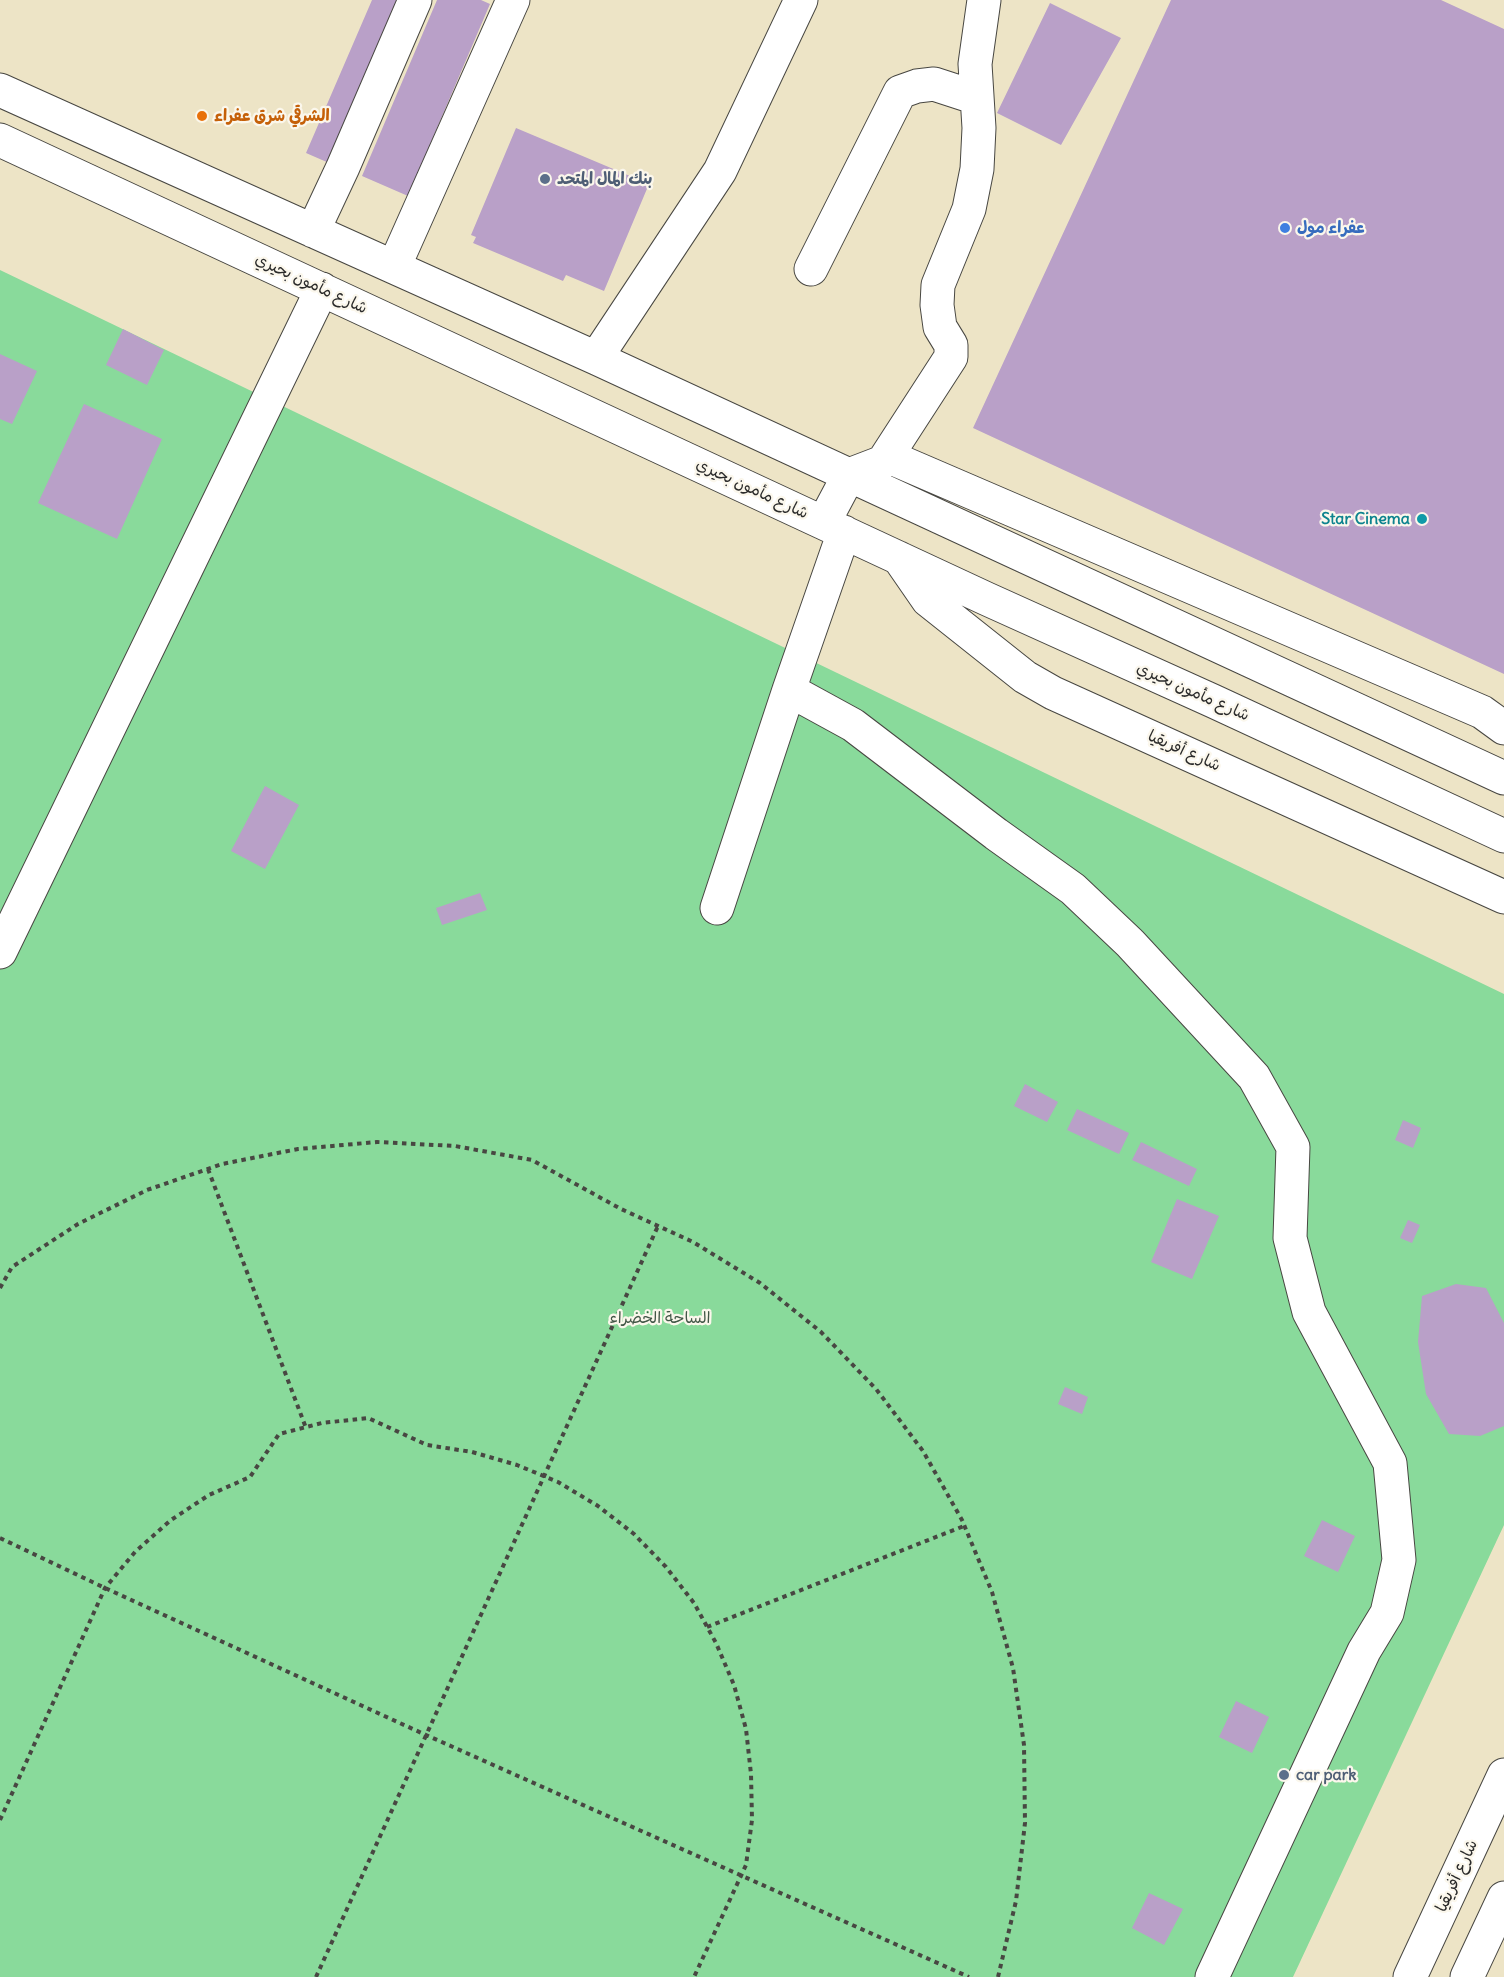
<!DOCTYPE html>
<meta charset="utf-8">
<style>
body{margin:0}
canvas{display:block;background:#ede4c6}
</style>
<canvas width="1504" height="1977"></canvas>
<script>
const context = document.querySelector('canvas').getContext('2d');
context.lineJoin = 'round';
function paint(path, color) { context.fillStyle = color; context.fill(path, 'evenodd'); }
const shape = rows => new Path2D(rows.map(r => 'M' + r).join(''));
function stroke(path, color, width, dash) { context.strokeStyle = color; context.lineWidth = width; context.lineCap = dash ? 'butt' : 'round'; context.setLineDash(dash || []); context.stroke(path); }
function write(font, color, halo, rows, align = 'center') {
  context.font = font + ' Delius,"Playpen Sans Arabic",sans-serif'; context.lineWidth = 4.5; context.setLineDash([]); context.textBaseline = 'middle'; context.strokeStyle = halo; context.fillStyle = color; for (const [text, x, y, turn = 0] of rows) {
    context.save(); context.translate(x, y); context.rotate((+turn || 0) * Math.PI / 180); context.textAlign = isNaN(turn) ? turn : align; if (halo) context.strokeText(text, 0, 0); context.fillText(text, 0, 0); context.restore();
  }
}
const green = shape([
 [0,270,1504,994,1504,1525,1293,1977,0,1977]
]);
const building = shape([
 [372,0,400,0,329,163,306,153],
 [437,0,481,0,490,4,408,196,362,176],
 [1171,0,1441,0,1504,29,1504,674,973,428],
 [1050,3,1121,38,1061,145,997,113],
 [516,128,649,184,604,291,566,275,563,281,473,243,476,237,471,235],
 [123,329,164,350,147,385,106,365],
 [0,354,37,371,12,424,0,419],
 [84,404,162,439,117,539,38,503],
 [265,786,299,805,265,869,231,851],
 [480,893,487,910,442,925,436,908],
 [1025,1084,1058,1102,1047,1122,1014,1106],
 [1077,1109,1129,1133,1119,1154,1067,1130],
 [1403,1120,1421,1128,1413,1148,1395,1140],
 [1141,1142,1197,1169,1189,1186,1132,1160],
 [1177,1199,1219,1216,1192,1279,1151,1262],
 [1408,1220,1420,1225,1412,1243,1400,1238],
 [1456,1284,1486,1288,1504,1323,1504,1426,1480,1436,1449,1434,1426,1394,1418,1342,1422,1296],
 [1065,1387,1088,1397,1082,1414,1058,1404],
 [1322,1520,1355,1536,1338,1572,1304,1556],
 [1236,1701,1269,1717,1252,1753,1219,1737],
 [1149,1893,1183,1909,1164,1945,1132,1928]
]);
const path = shape([
 [208,1169,306,1428],
 [0,1288,12,1267,78,1224,147,1190,222,1164,298,1149,377,1142,455,1146,532,1160,621,1209,693,1242,760,1283,821,1332,876,1389,923,1451,962,1520,992,1592,1013,1668,1024,1745,1025,1823,1016,1901,998,1977],
 [0,1538,105,1588,426,1735,969,1977],
 [707,1627,964,1526],
 [0,1820,105,1588,135,1552,171,1520,209,1495,250,1477,279,1434,322,1423,368,1418,427,1445,472,1452,517,1465,558,1482,598,1506,634,1534,666,1567,694,1603,716,1643,734,1685,746,1729,751,1774,752,1820,746,1865,694,1977],
 [316,1977,658,1226]
]);
const minor = shape([
 [0,90,596,358,1504,778],
 [0,140,987,599,1213,701,1504,836],
 [313,231,343,167,415,0],
 [394,267,513,0],
 [811,269,900,92,917,86,934,84,977,98],
 [596,358,720,171,801,0],
 [887,456,1482,712,1504,728],
 [824,522,849,475,883,462,951,357,951,345,940,327,937,305,938,285,969,209,977,169,979,128,975,64,984,0],
 [899,558,928,600,1025,677,1053,693,1504,897],
 [789,690,853,725,996,834,1073,889,1130,943,1254,1077,1293,1147,1290,1238,1309,1312,1390,1463,1399,1560,1387,1613,1364,1651,1212,1977],
 [717,908,789,690,844,532],
 [0,952,322,289],
 [1410,1977,1504,1775]
]);
const highway = shape([
 [1467,1977,1504,1898]
]);
const markers = [
 [202,116,6,"#e8710a"],
 [545,179,6,"#5c6f8a"],
 [1285,228,6,"#3f7fe0"],
 [1422,519,6,"#0f9aa8"],
 [1284,1775,6,"#5c6f8a"]
];
const foodNames = [
 ["الشرقي شرق عفراء",214,116]
];
const serviceNames = [
 ["بنك المال المتحد",557,179],
 ["car park",1296,1775]
];
const shopNames = [
 ["عفراء مول",1297,228]
];
const streetNames = [
 ["شارع مأمون بحيري",311,284,25],
 ["شارع مأمون بحيري",752,489,25],
 ["شارع مأمون بحيري",1193,692,24],
 ["شارع أفريقيا",1184,751,24],
 ["شارع أفريقيا",1457,1876,-65]
];
const cultureNames = [
 ["Star Cinema",1410,519]
];
const parkNames = [
 ["الساحة الخضراء",660,1318]
];
paint(green, '#89da9b');
paint(building, '#b9a0c8');
stroke(minor, '#484742', 35);
stroke(highway, '#484742', 35);
stroke(path, '#484742', 4, [4.5, 4.5]);
stroke(minor, '#fff', 33);
stroke(highway, '#fff', 33);
for (const [x, y, r, color] of markers) { const dot = new Path2D(); dot.arc(x, y, r, 0, 2 * Math.PI); context.fillStyle = color; context.fill(dot); stroke(dot, '#fbf7ec', 2); }
write('bold 16px', '#c56008', '#fbf7ec', foodNames, 'left');
write('bold 16px', '#4e5e75', '#fbf7ec', serviceNames, 'left');
write('bold 16px', '#366cbe', '#fbf7ec', shopNames, 'left');
write('16px', '#2b2b2b', '#fbf7ec', streetNames);
write('bold 16px', '#0d838f', '#fbf7ec', cultureNames, 'right');
write('16px', '#425747', '#fbf7ec', parkNames);
</script>
